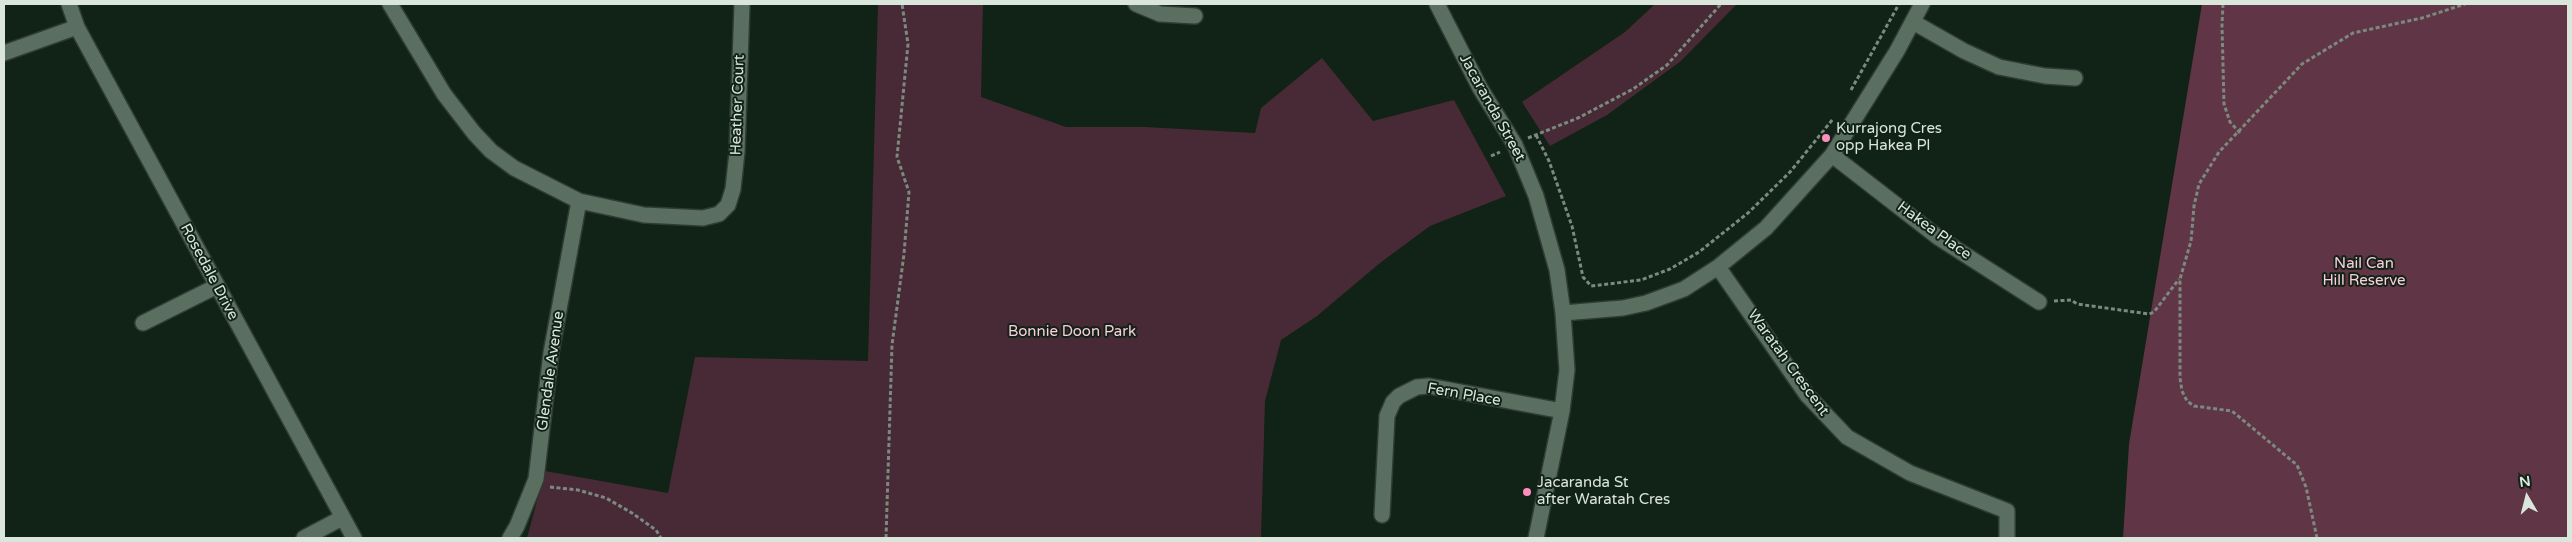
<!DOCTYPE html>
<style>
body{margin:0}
#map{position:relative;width:2572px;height:542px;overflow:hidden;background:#112216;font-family:"Varela Round",sans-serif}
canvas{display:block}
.frame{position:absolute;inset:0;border:5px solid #dae5dc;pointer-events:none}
.north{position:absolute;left:2502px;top:472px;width:50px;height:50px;-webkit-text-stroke:4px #112216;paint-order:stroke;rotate:352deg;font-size:14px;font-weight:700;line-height:20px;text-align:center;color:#dae5dc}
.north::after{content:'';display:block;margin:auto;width:18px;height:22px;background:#dae5dc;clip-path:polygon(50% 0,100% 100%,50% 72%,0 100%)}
</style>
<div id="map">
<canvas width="2572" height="542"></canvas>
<div class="frame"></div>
<div class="north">N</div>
</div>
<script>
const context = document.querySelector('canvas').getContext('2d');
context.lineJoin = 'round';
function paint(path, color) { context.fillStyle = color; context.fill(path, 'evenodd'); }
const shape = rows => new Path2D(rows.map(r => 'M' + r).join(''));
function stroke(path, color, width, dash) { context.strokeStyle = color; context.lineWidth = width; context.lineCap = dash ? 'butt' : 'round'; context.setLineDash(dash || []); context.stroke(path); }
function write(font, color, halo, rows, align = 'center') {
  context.font = font + ' "Varela Round",sans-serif'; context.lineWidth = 4; context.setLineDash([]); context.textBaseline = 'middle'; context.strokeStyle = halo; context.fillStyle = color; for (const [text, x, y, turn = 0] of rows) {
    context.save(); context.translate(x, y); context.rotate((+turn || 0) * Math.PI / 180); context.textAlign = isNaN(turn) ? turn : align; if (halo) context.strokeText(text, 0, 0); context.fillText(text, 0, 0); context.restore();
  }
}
const green = shape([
 [878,4,983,4,981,97,1066,127,1145,127,1255,133,1261,108,1322,58,1373,121,1454,100,1506,196,1430,226,1380,263,1317,316,1281,340,1265,401,1261,538,527,538,545,471,668,493,695,357,868,361],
 [1655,4,1737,4,1681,61,1607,115,1550,146,1522,102,1625,32]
]);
const forest = shape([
 [2202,4,2568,4,2568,538,2123,538,2129,444]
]);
const path = shape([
 [2223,4,2222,25,2224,104,2230,122,2240,133],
 [1851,90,1899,4],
 [1536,135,1549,161,1572,226,1583,277,1591,286,1641,280,1670,269,1699,252,1748,213,1790,172,1833,119],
 [1528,138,1578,118,1633,89,1667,65,1721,4],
 [1491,156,1500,152],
 [2054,301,2071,300,2077,304,2149,314,2154,312,2179,279],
 [550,487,578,490,606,498,632,513,656,530,661,538],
 [886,538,892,345,904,254,909,192,897,157,908,44,902,4],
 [2317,538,2306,487,2297,465,2232,411,2194,406,2187,401,2182,391,2180,378,2180,279,2191,241,2194,206,2199,184,2219,152,2302,64,2353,33,2422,18,2465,4]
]);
const minor = shape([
 [69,4,77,27,354,538],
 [390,4,444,94,474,133,491,151,514,168,579,201,644,215,703,218,719,214,728,205,733,189,737,152,742,4],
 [1136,4,1160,14,1195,16],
 [1437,4,1480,88,1515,145,1536,196,1557,270,1563,313,1567,370,1562,411,1536,538],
 [1913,22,1964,51,1999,67,2045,76,2075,78],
 [4,53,77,27],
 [1832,155,1939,238,2039,302],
 [1718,267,1807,395,1847,437,1910,473,2007,511,2007,538],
 [1563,313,1623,308,1646,303,1684,289,1718,267,1766,228,1832,155,1897,51,1922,4],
 [143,323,217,286],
 [1382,515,1387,416,1393,402,1399,396,1417,387,1429,386,1562,411],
 [304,538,342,518],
 [510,538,517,526,536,479,551,353,579,201]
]);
const markers = [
 [1826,138,5,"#fe8ebb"],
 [1527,492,5,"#fe8ebb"]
];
const streetNames = [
 ["Heather Court",738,105,-88],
 ["Jacaranda Street",1492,108,61],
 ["Hakea Place",1934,231,36],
 ["Rosedale Drive",209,272,62],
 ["Waratah Crescent",1788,363,54],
 ["Glendale Avenue",551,371,-82],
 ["Fern Place",1464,395,10]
];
const poiNames = [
 ["Kurrajong Cres",1836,129],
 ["opp Hakea Pl",1836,146],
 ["Jacaranda St",1537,483],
 ["after Waratah Cres",1537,500]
];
const parkNames = [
 ["Nail Can",2364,264],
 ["Hill Reserve",2364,281],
 ["Bonnie Doon Park",1072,332]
];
paint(green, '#472a35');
paint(forest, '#603646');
stroke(minor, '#303c33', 18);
stroke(path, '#7b897e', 3, [4, 2.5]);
stroke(minor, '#5b6f60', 15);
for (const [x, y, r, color] of markers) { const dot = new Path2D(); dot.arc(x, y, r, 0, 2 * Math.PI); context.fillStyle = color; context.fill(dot); stroke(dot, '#112216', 2); }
write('15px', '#dae5dc', '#112216', streetNames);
write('15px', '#dae5dc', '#112216', poiNames, 'left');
write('15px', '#fbcddd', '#112216', parkNames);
</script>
